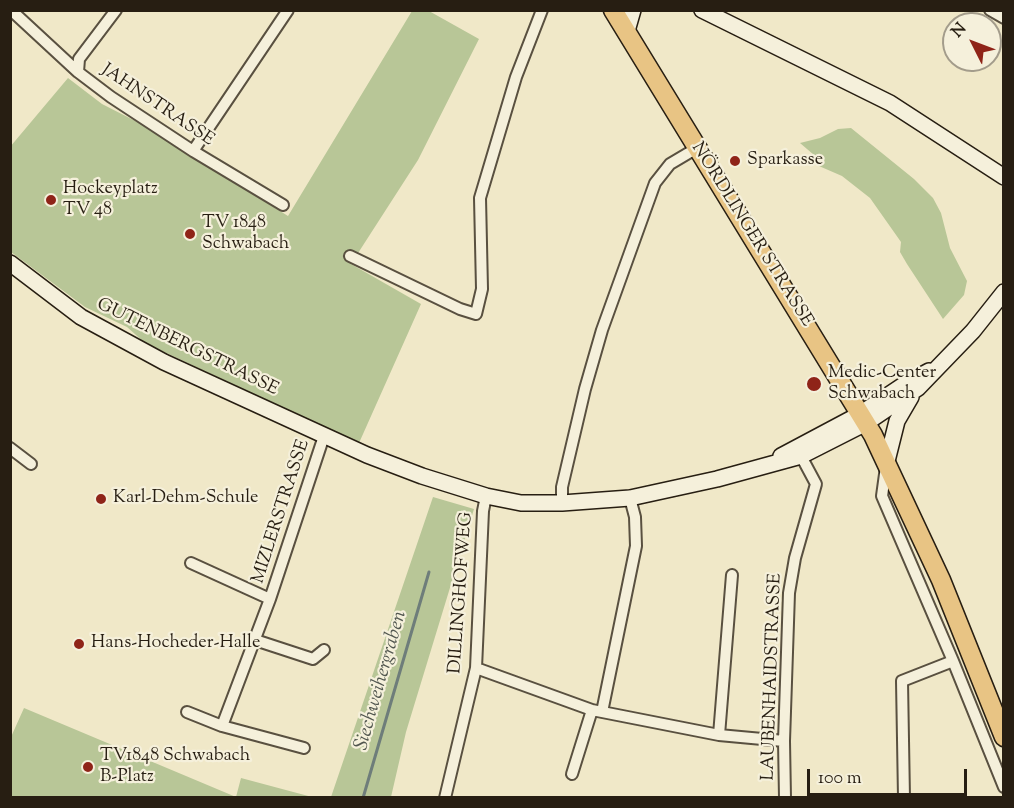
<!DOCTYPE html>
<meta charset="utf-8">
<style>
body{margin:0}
#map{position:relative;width:1014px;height:808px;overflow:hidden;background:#f0e8c8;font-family:"Sorts Mill Goudy",serif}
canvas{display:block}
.frame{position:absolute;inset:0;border:12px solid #271e12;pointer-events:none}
.north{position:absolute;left:942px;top:12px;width:60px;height:60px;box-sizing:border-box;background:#f5f0db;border:2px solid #a39c8b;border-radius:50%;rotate:312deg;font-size:16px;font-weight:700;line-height:24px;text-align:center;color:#271e12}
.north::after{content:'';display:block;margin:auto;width:21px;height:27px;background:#8f2418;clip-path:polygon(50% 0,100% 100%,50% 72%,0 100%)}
.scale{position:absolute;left:807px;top:769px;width:160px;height:27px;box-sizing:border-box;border:3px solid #271e12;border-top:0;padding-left:8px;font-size:18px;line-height:21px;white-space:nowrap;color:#271e12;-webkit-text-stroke:4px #f5f0db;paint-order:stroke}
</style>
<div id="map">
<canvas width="1014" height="808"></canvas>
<div class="frame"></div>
<div class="north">N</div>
<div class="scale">100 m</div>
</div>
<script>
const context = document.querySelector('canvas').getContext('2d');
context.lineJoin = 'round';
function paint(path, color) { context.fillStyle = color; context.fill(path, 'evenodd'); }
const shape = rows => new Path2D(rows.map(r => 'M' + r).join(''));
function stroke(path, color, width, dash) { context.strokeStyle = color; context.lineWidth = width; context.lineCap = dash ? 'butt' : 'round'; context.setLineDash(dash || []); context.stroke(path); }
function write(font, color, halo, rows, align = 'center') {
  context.font = font + ' "Sorts Mill Goudy",serif'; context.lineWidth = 4.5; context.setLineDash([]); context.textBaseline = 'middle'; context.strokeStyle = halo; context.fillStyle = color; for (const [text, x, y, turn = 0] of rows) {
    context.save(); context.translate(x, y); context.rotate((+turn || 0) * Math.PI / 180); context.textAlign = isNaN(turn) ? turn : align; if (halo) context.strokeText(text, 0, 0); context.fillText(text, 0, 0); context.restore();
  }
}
const green = shape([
 [412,11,429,11,479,39,418,160,351,264,421,304,359,443,145,343,127,327,85,307,11,252,10,147,68,78,102,104,155,131,190,155,288,216],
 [851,128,914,179,933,198,941,213,950,248,967,281,964,295,943,319,907,264,900,252,901,242,870,198,842,176,812,163,815,159,814,155,800,143,820,138,838,129],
 [433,497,474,509,406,732,391,797,331,797],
 [24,708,236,797,241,778,312,797,11,797,11,737]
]);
const stream = shape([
 [363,798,429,572]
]);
const street = shape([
 [11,10,78,72,111,97,193,151,283,205],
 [990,10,1004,18],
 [78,72,79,59,116,10],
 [193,151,288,10],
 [350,256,460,309,476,314,482,289,480,198,516,77,542,10],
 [10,448,31,464],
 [886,467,882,496,953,661,1004,787],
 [562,503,562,487,585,389,602,330,655,183,670,164,697,148],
 [191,563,270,599],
 [255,640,313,659,324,650],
 [476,668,592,710,719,735,784,741],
 [187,712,222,726,304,748],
 [602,712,636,546,635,517,630,498],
 [222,726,270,599,324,436],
 [719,735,732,575],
 [572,774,592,710],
 [445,798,476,668,483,511,486,496],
 [785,798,784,741,789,593,795,558,816,484,801,456],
 [904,798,902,681,953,661]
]);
const secondary = shape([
 [702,10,890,103,1004,177],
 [627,31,633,10],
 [10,263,81,317,164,362,367,455,422,476,486,496,521,503,562,503,630,498,717,479,801,456,866,423,918,388,973,331,1004,292],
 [781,456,860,414,905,384,929,371],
 [887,461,897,421,911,397]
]);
const primary = shape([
 [613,10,873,435,941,580,1004,737]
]);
const markers = [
 [735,161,6,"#8f2418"],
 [51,200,6,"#8f2418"],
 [190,234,6,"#8f2418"],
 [814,384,8,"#8f2418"],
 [101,499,6,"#8f2418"],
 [79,644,6,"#8f2418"],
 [88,767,6,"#8f2418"]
];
const streetNames = [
 ["JAHNSTRASSE",157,106,34],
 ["NÖRDLINGER STRASSE",751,235,58],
 ["GUTENBERGSTRASSE",187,348,26],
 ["MIZLERSTRASSE",282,512,-72],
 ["DILLINGHOFWEG",462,593,-86],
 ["LAUBENHAIDSTRASSE",773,677,-88]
];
const poiNames = [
 ["Sparkasse",747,161],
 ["Hockeyplatz",63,190],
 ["TV 48",63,211],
 ["TV 1848",202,224],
 ["Schwabach",202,245],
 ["Medic-Center",828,374],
 ["Schwabach",828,395],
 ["Karl-Dehm-Schule",113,499],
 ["Hans-Hocheder-Halle",91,644],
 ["TV1848 Schwabach",100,757],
 ["B-Platz",100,778]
];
const waterNames = [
 ["Siechweihergraben",382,681,-74]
];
paint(green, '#b8c697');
stroke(stream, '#6e7d7a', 3);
stroke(street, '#595040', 14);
stroke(secondary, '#271e12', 18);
stroke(primary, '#271e12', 21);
stroke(street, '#f5f0db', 10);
stroke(secondary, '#f5f0db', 15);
stroke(primary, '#e8c484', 18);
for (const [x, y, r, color] of markers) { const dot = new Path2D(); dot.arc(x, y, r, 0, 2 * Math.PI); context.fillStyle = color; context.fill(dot); stroke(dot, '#f5f0db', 2); }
write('18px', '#271e12', '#f5f0db', streetNames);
write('18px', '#271e12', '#f5f0db', poiNames, 'left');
write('italic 20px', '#51564f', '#f5f0db', waterNames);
</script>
